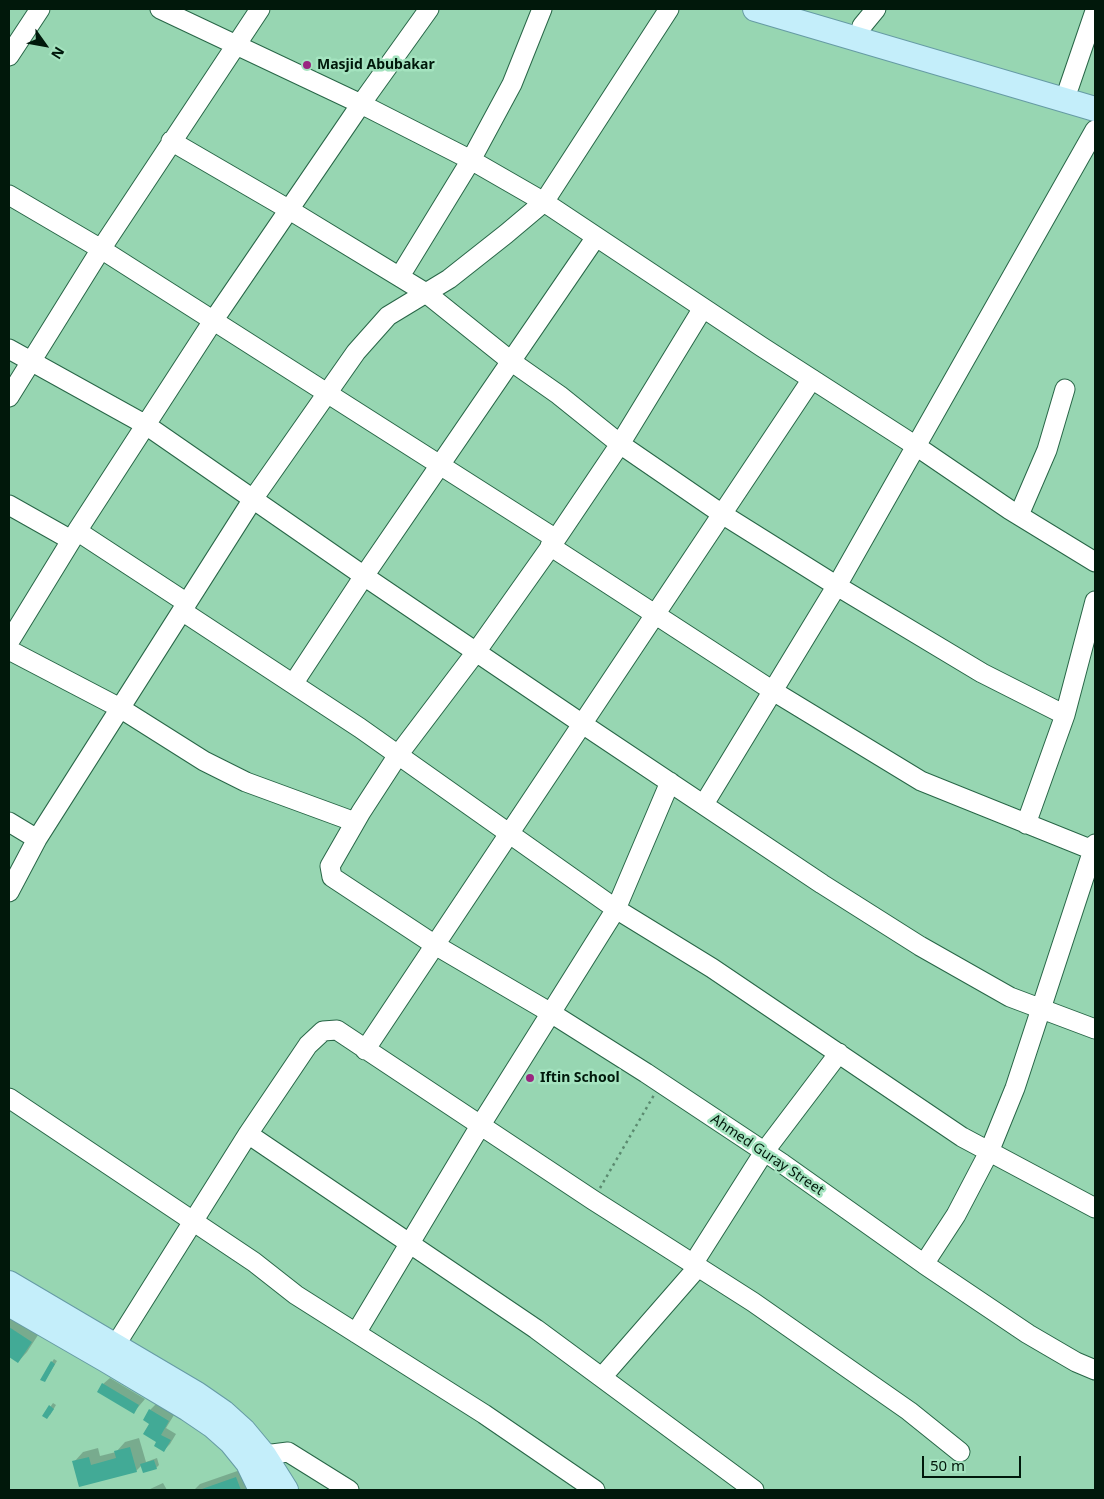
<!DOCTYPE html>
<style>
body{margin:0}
#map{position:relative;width:1104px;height:1499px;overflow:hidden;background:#97d6b2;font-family:"Noto Sans",sans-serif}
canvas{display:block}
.frame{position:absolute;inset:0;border:10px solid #01180b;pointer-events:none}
.north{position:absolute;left:20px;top:20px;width:50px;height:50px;-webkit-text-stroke:4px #a4e3bf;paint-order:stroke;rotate:122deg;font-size:14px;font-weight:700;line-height:20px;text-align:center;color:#01180b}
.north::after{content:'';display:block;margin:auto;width:18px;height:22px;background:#01180b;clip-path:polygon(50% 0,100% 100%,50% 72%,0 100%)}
.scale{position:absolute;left:922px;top:1456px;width:99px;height:22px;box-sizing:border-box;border:2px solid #01180b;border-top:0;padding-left:6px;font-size:15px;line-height:18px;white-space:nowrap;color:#01180b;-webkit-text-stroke:4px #a4e3bf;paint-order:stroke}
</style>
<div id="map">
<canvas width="1104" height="1499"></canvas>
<div class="frame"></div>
<div class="north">N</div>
<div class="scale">50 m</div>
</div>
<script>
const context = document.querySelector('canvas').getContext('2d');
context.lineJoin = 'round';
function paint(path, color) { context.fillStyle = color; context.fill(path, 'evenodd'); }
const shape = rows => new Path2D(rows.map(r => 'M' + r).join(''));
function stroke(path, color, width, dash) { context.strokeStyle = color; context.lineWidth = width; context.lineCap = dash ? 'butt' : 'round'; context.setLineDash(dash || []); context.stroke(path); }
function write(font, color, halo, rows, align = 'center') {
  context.font = font + ' "Noto Sans",sans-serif'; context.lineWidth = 5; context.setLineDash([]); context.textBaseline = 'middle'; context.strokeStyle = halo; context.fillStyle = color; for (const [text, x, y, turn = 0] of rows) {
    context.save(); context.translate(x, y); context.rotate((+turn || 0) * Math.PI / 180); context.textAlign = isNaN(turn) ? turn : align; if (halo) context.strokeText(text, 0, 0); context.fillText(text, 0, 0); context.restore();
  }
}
const shadow = shape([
 [9,1311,40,1332,27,1352,18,1362,9,1356],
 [54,1359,57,1361,45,1381,52,1362],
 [110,1378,145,1399,134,1412,103,1384],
 [53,1403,56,1405,50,1415,44,1416],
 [156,1404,174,1415,166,1428,176,1434,170,1444,164,1450,158,1441,151,1423,150,1410],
 [139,1438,146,1462,157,1458,159,1465,156,1468,142,1465,136,1471,80,1486,74,1462,83,1452,98,1448,100,1456,116,1452,125,1442],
 [246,1468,251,1490,194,1490,200,1484],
 [163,1483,167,1490,148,1490]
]);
const building = shape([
 [9,1327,32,1342,18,1363,9,1357],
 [51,1361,55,1364,45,1382,40,1380],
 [102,1383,139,1405,134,1414,97,1392],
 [49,1405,54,1409,47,1419,42,1416],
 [149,1409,169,1421,161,1435,171,1440,164,1452,154,1446,156,1442,143,1434,149,1424,143,1420],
 [130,1447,137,1472,79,1487,72,1461,89,1457,91,1465,116,1458,114,1451],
 [154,1460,157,1469,143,1473,140,1464],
 [236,1477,241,1490,199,1490]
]);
const path = shape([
 [600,1188,654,1095]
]);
const minor = shape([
 [160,9,361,104,471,160,544,202,762,347,916,446,1010,510,1095,562],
 [862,26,876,9],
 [9,56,40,9],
 [1069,87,1095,11],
 [171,141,288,209,426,293,512,362,559,395,620,444,722,514,837,586,982,673,1065,715],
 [9,195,101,249,556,539],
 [400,276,471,160,512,84,542,9],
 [703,308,620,444,556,539,476,652,398,755,361,812,330,866,332,877,435,945,551,1013,646,1073,783,1164,924,1264,1028,1334,1076,1362,1095,1370],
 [9,349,146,425,364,576,581,723,822,884,920,946,1010,997,1095,1029],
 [9,397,101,249,260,9],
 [9,505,71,540],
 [1019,515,1047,450,1065,389],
 [77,531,187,603],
 [550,546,773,691,921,781,1095,851],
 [182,611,360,728,616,909,712,968,962,1137,1095,1208],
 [9,642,77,531,213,321,361,104,429,9],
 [9,650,120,708,204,761,246,782,355,822],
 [293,684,364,576,596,237],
 [704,804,839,582,1095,130],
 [9,822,37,839],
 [1026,824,1065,715,1095,601],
 [9,892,37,839,253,499,356,352,388,316,449,279,506,234,544,202,669,9],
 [365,1050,812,379],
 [9,1098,254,1262,296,1295,484,1414,595,1490],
 [248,1134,536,1329,754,1490],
 [693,1264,764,1152,839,1053],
 [924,1264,956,1215,989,1152,1015,1088,1095,844],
 [356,1333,480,1126,616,909,670,782],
 [108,1357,248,1134,308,1045,323,1031,337,1030,593,1200,753,1302,909,1411,960,1452],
 [602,1377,698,1267],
 [264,1455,288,1452,349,1490]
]);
const major = shape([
 [755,9,1095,109],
 [9,1283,197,1394,223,1412,244,1431,264,1455,286,1490],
 [9,1304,106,1360,188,1409,213,1426,231,1442,248,1463,261,1490]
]);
const markers = [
 [307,65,5,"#9a2580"],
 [530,1078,5,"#9a2580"]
];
const poiNames = [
 ["Masjid Abubakar",317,65],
 ["Iftin School",540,1078]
];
const streetNames = [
 ["Ahmed Guray Street",767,1155,34]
];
paint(shadow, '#0003');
paint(building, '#42aa96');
stroke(minor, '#286647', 21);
stroke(major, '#669ba4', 26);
stroke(path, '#5b8a6f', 2.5, [2.5, 4]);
stroke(minor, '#fff', 19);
stroke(major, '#c4eefa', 24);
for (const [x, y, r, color] of markers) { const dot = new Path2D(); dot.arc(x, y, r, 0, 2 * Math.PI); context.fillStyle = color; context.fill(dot); stroke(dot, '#a4e3bf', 2); }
write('bold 14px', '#01180b', '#a4e3bf', poiNames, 'left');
write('14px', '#01180b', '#a4e3bf', streetNames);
</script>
